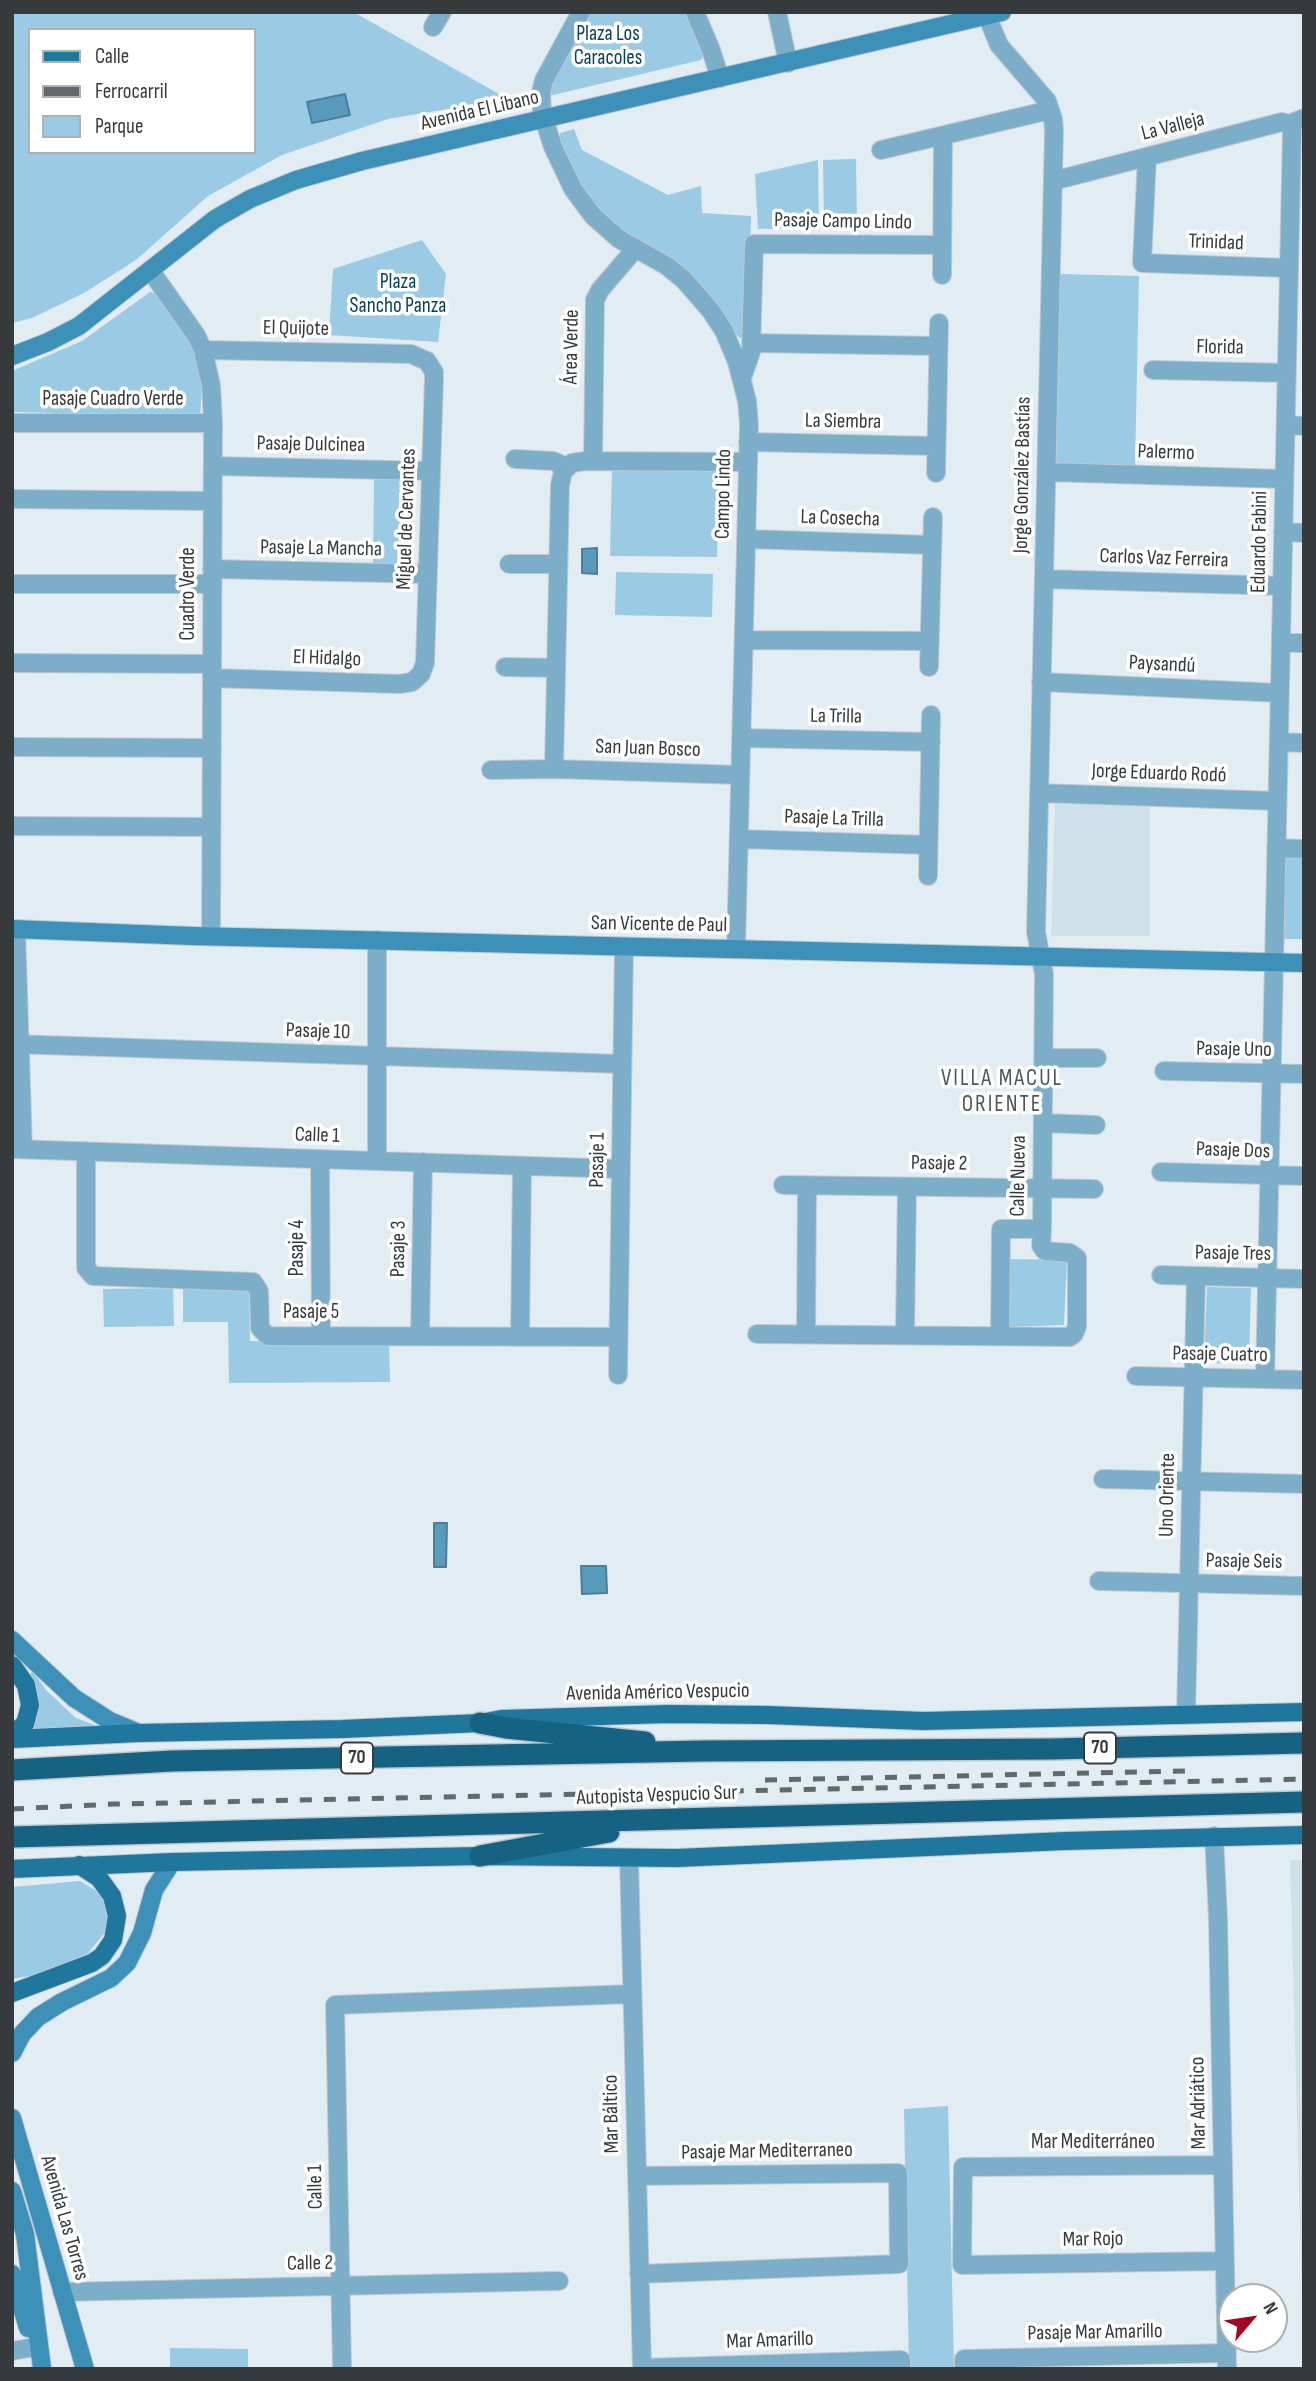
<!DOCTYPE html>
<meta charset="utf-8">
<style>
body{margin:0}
#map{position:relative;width:1316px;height:2381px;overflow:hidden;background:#e1ecf3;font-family:"Sofia Sans Condensed",sans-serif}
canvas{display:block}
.frame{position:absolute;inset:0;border:14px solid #363a3d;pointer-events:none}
.legend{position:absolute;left:28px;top:28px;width:228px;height:126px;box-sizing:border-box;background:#fff;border:2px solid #afb0b1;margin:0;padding:9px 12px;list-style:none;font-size:21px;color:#363a3d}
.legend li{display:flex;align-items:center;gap:14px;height:35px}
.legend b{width:35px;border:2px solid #afb0b1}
.north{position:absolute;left:1218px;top:2283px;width:70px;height:70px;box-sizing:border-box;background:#fff;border:2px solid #afb0b1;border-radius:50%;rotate:61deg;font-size:19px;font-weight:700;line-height:28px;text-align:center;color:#363a3d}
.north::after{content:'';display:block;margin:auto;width:24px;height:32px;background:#a30623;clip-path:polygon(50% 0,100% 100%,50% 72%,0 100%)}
</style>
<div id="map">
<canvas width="1316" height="2381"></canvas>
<div class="frame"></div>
<ul class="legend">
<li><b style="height:9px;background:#20779e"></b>Calle</li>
<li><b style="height:9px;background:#63686c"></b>Ferrocarril</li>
<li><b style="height:19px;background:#9acae4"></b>Parque</li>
</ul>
<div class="north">N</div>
</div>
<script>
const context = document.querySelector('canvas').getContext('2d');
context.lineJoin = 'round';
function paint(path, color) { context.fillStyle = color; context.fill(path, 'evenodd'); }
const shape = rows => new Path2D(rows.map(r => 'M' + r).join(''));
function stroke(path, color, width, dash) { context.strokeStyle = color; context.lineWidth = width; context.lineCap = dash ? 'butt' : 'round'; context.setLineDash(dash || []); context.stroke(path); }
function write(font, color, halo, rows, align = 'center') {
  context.font = font + ' "Sofia Sans Condensed",sans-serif'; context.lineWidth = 7; context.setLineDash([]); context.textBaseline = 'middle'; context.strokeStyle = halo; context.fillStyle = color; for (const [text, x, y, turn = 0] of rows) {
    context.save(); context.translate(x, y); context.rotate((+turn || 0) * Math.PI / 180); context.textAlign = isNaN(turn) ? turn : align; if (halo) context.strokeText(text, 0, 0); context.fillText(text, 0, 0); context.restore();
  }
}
const built = shape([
 [1055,801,1150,803,1150,936,1051,936],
 [1290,1860,1304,1860,1304,2369]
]);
const green = shape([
 [12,12,357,14,508,99,388,119,282,155,208,196,136,260,84,293,32,318,12,323],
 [30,30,254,30,254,152,30,152],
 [586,12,689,12,704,53,701,60,549,96,547,84],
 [574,129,582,150,668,195,701,186,702,213,751,216,748,336,739,338,698,282,677,266,624,234,593,205,558,146,560,133],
 [856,159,857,228,824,229,823,160],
 [818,160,819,228,758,229,755,174],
 [422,240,446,274,438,342,329,335,333,269],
 [1060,274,1139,276,1135,467,1056,465],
 [150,292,163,295,196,347,202,385,200,416,12,412,12,371,82,341],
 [612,467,718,471,717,557,610,556],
 [374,479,415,480,412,569,373,569],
 [616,572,713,574,712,617,615,615],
 [1286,856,1304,856,1304,939,1283,939],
 [1004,1259,1067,1260,1064,1325,1005,1327],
 [1207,1287,1251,1288,1249,1364,1204,1363],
 [173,1288,174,1326,104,1327,103,1289],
 [183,1288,249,1288,250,1341,389,1343,390,1382,229,1383,228,1322,183,1322],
 [32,1670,46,1690,76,1718,97,1726,32,1730,37,1712,29,1680],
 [80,1881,98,1892,108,1910,109,1927,86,1956,35,1975,12,1979,12,1887],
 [948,2106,954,2369,909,2369,904,2109],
 [170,2348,248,2349,248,2369,170,2369]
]);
const water = shape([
 [345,94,350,115,312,123,307,102,345,94],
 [597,548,597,574,582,573,582,549,597,548],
 [434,1523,447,1523,446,1567,434,1567,434,1523],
 [581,1566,606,1566,607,1593,582,1594,581,1566]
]);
const street = shape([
 [581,12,544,80,541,92,542,113,553,147,573,189,593,216,619,239,667,266,684,280,711,311,724,331,737,362,747,401,749,424,736,949],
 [695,12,711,50,720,78],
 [777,12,788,63],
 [987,16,999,45,1047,101,1053,119,1054,130,1036,932,1044,974,1042,1229,1001,1229,1000,1336],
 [433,27,442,12],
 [881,150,1050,110],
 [1147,157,1142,263,1289,268],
 [1053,181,1282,122,1289,124,1304,118],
 [150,270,196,335,203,350,211,385,213,423,211,936],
 [942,275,943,136],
 [752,343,938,346],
 [203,350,411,354,427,361,434,372,434,378,425,663,421,674,412,682,399,684,212,678],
 [1153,370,1287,373],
 [742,378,751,352,754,244,942,245],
 [12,423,213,423],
 [1286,425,1304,426],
 [748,442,936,446],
 [515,459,553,461,567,467],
 [593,461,595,300,600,290,636,248],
 [213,466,431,471],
 [1046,472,1284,479],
 [936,473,939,323],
 [12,499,213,501],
 [1283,532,1304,533],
 [746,539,932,545],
 [509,564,558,564],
 [212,569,428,574],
 [1044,579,1282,586],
 [12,584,212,584],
 [744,640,930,641],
 [1281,643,1304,643],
 [12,663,212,664],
 [505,667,556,668],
 [929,667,933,517],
 [1041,682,1280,693],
 [741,738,931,742],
 [1279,742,1304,743],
 [12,747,212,748],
 [554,769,560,485,563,472,572,463,585,461,748,462],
 [491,770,554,769,740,775],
 [1039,793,1277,801],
 [12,826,211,827],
 [739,839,928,845],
 [1276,848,1304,849],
 [928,876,931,715],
 [16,929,23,1149],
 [12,1044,622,1064],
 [1043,1058,1097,1058],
 [1164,1071,1304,1074],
 [1043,1123,1096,1125],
 [12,1149,621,1169],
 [86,1151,86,1268,93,1276,253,1282,259,1291,260,1328,268,1336,618,1337],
 [320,1159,321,1336],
 [377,1161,377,940],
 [1161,1172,1304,1176],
 [783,1185,1094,1189],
 [1161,1275,1304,1279],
 [757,1334,1070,1337,1074,1334,1077,1326,1077,1258,1070,1253,1045,1251,1041,1246,1042,1229],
 [806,1334,807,1185],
 [905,1335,907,1187],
 [420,1336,423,1162],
 [520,1337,522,1166],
 [618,1375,624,947],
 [1136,1376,1304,1380],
 [1265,1379,1292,131,1289,124],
 [1103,1479,1304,1484],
 [1099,1581,1304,1586],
 [1186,1715,1196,1276],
 [1214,1836,1218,1918,1227,2369],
 [629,1858,642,2369],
 [1223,2165,963,2167,962,2265,1225,2261],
 [637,2176,898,2173,899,2264,639,2274],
 [62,2292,559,2281],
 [12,2351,35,2347],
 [642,2368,901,2360,901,2369],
 [342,2369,335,2005,632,1994],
 [964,2369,964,2359,1227,2353]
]);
const secondary = shape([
 [12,356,48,342,79,326,215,219,250,199,296,180,362,161,1002,12],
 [12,929,192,936,1304,963],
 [12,1640,74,1698,110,1721,139,1733],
 [12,2053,22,2034,38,2017,62,2002,111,1978,127,1963,142,1933,154,1890,172,1862],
 [12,2118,85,2369],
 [12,2191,25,2234,42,2368],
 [12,2274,28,2328]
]);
const primary = shape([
 [12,1665,26,1685,30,1705,25,1724,12,1734],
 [12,1739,139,1733,342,1729,480,1723,501,1719,668,1714,768,1715,923,1721,1304,1712],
 [12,1869,172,1862,480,1856,677,1858,1065,1841,1304,1835],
 [12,1993,92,1963,102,1956,113,1940,117,1916,112,1896,99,1878,79,1865]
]);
const highway = shape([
 [480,1723,506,1728,645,1742],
 [12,1770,172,1761,703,1751,1052,1749,1304,1743],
 [12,1837,1304,1802],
 [480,1856,609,1832]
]);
const rail = shape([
 [765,1780,1185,1771],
 [12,1809,115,1804,1304,1779]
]);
const shields = [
 [1100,1748,32],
 [357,1758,32]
];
const shieldNames = [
 ["70",1100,1748],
 ["70",357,1758]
];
const parkNames = [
 ["Plaza Los",608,35],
 ["Caracoles",608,59],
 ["Plaza",398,283],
 ["Sancho Panza",398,307]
];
const streetNames = [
 ["Avenida El Líbano",480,111,-13],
 ["La Valleja",1173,127,-14],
 ["Pasaje Campo Lindo",843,222,1],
 ["Trinidad",1216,243,2],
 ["El Quijote",296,329,1],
 ["Área Verde",572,347,-89],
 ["Florida",1220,348,1],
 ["Pasaje Cuadro Verde",113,400],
 ["La Siembra",843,422,1],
 ["Pasaje Dulcinea",311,445,1],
 ["Palermo",1166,453,2],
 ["Jorge González Bastías",1023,475,-89],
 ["Campo Lindo",724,494,-89],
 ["Miguel de Cervantes",407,519,-88],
 ["La Cosecha",840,519,2],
 ["Eduardo Fabini",1260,542,-89],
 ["Pasaje La Mancha",321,549,1],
 ["Carlos Vaz Ferreira",1164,559,2],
 ["Cuadro Verde",189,594,-90],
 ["El Hidalgo",327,659,2],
 ["Paysandú",1162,665,3],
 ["La Trilla",836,717,1],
 ["San Juan Bosco",648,749,2],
 ["Jorge Eduardo Rodó",1159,774,2],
 ["Pasaje La Trilla",834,819,2],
 ["San Vicente de Paul",659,925,1],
 ["Pasaje 10",318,1032,2],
 ["Pasaje Uno",1234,1050,1],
 ["Calle 1",317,1136,2],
 ["Pasaje Dos",1233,1151,2],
 ["Pasaje 1",598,1160,-89],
 ["Pasaje 2",939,1164,1],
 ["Calle Nueva",1019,1176,-89],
 ["Pasaje 4",298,1248,-90],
 ["Pasaje 3",399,1249,-89],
 ["Pasaje Tres",1233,1254,1],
 ["Pasaje 5",311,1313],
 ["Pasaje Cuatro",1220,1355,1],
 ["Uno Oriente",1168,1495,-89],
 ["Pasaje Seis",1244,1562,1],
 ["Avenida Américo Vespucio",658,1693,-1],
 ["Autopista Vespucio Sur",657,1796,-2],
 ["Mar Adriático",1199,2103,-91],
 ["Mar Báltico",612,2114,-91],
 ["Mar Mediterráneo",1093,2143],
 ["Pasaje Mar Mediterraneo",767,2152,-1],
 ["Calle 1",316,2187,-91],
 ["Avenida Las Torres",64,2218,74],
 ["Mar Rojo",1093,2240,-1],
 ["Calle 2",310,2264,-1],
 ["Pasaje Mar Amarillo",1095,2333,-1],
 ["Mar Amarillo",770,2341,-2]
];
const neighbourhoodNames = [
 ["VILLA MACUL",1002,1079],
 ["ORIENTE",1002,1105]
];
paint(built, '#cee0ea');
paint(green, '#9acae4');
paint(water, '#589bbd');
stroke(water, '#4e7e97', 2);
stroke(street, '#bfc8cf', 20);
stroke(secondary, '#bfc8cf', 20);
stroke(primary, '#bfc8cf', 20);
stroke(highway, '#bfc8cf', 24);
stroke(street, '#7daec9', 18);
stroke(secondary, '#3d90b7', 18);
stroke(primary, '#20779e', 18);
stroke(highway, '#166283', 21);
stroke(rail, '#63686c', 5, [12, 12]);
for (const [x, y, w] of shields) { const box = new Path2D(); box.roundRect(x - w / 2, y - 15.5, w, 31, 5); context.fillStyle = '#fff'; context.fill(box); stroke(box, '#363a3d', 2); }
write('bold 19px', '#363a3d', null, shieldNames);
write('21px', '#08435b', '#fff', parkNames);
write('21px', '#363a3d', '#fff', streetNames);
context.letterSpacing = '2px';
write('23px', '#4c565b', '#fff', neighbourhoodNames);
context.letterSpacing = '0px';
</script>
